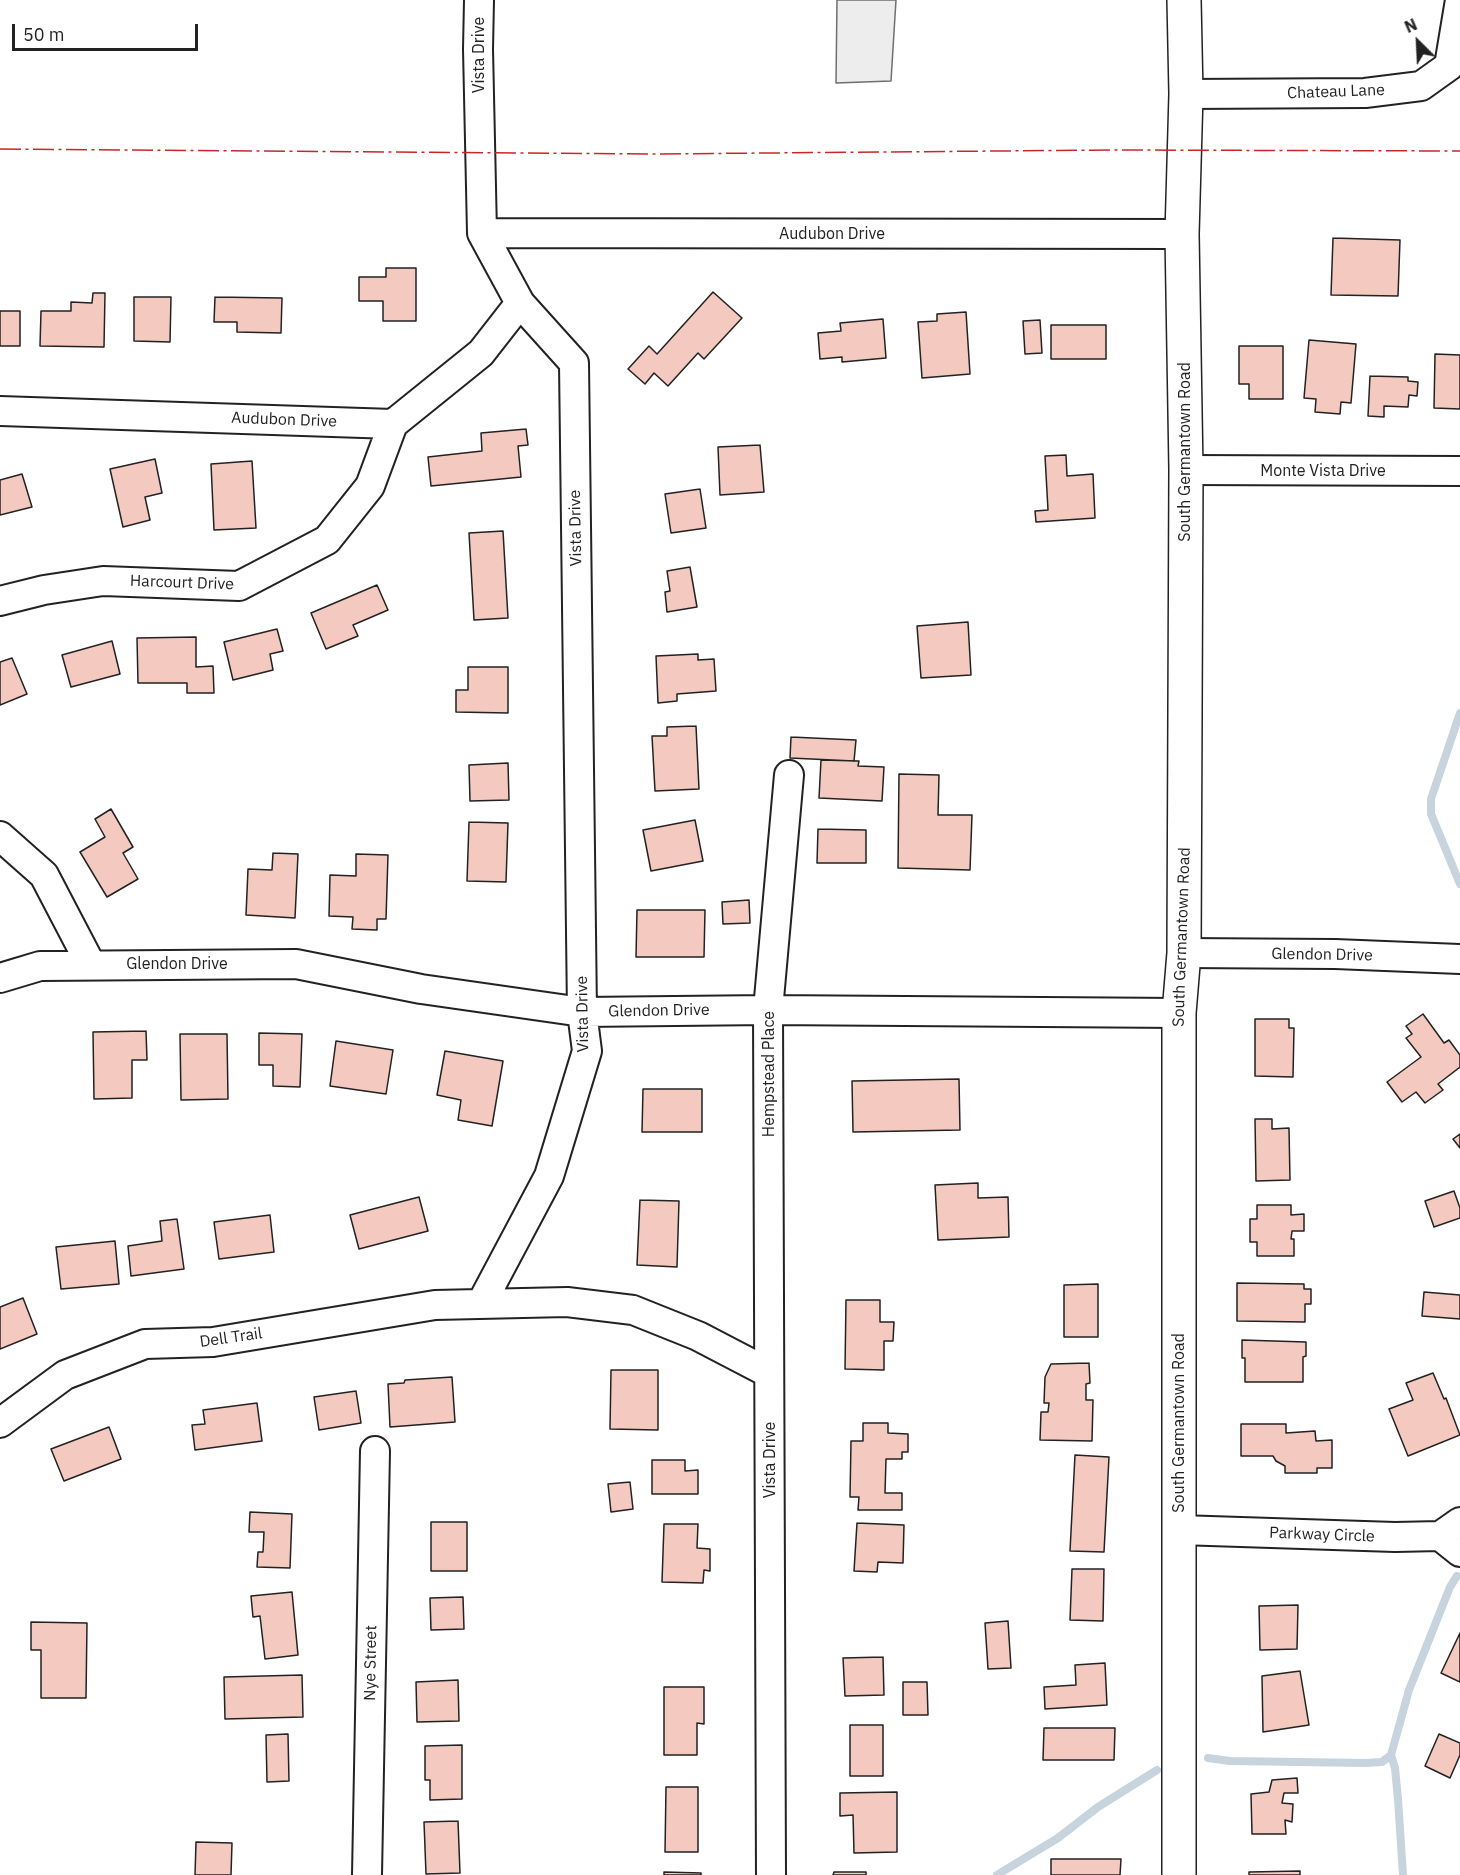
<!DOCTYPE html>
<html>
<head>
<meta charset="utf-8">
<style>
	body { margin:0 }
	#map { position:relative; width:1460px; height:1875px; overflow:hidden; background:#fff; font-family:"IBM Plex Sans",sans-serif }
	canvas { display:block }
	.north { position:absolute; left:1388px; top:12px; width:60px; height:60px; -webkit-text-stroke:4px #fff; paint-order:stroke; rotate:336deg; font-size:16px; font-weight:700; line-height:24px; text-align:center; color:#222 }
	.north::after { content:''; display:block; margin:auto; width:21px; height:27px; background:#222; clip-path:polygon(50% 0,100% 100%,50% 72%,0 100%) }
	.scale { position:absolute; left:12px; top:24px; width:186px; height:27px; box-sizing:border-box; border:3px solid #222; border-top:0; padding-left:8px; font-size:18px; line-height:21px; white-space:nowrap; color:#222; -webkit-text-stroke:4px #fff; paint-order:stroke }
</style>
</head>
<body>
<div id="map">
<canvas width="1460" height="1875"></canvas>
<div class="north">N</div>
<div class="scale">50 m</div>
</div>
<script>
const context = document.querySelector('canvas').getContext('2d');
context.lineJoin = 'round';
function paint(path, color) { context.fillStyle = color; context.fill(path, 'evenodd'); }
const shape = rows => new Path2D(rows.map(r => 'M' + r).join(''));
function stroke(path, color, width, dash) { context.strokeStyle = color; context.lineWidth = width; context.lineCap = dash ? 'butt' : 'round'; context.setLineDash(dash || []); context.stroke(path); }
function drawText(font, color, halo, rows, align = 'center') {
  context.font = font + ' "IBM Plex Sans",sans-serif'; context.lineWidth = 4.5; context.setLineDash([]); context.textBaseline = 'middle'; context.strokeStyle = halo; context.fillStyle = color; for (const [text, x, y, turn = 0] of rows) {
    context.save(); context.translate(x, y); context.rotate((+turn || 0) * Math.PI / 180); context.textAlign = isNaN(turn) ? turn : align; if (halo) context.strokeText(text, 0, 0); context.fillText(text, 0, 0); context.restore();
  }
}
const parking = shape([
	[837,0,896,0,891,81,836,83,837,0]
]);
paint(parking, '#ededed');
stroke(parking, '#6f6f6f', 1.5);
stroke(shape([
	[1460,713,1431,799,1431,814,1460,884],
	[1208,1758,1230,1761,1366,1763,1382,1762,1391,1755],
	[997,1875,1058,1838,1098,1807,1157,1770],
	[1403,1875,1398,1799,1395,1768,1391,1755,1409,1690,1450,1587,1457,1576]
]), '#c7d3dd', 8);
const building = shape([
	[1333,238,1400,240,1398,296,1331,295,1333,238],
	[386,268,416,268,416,321,383,321,383,301,359,301,359,277,386,277,386,268],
	[713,292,742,318,704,359,698,353,668,386,654,373,645,384,628,369,649,346,657,354,713,292],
	[93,293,105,293,104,347,40,346,41,311,71,311,71,302,92,303,93,293],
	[134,297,171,297,170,342,134,341,134,297],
	[215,297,282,298,281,333,237,332,237,322,214,322,215,297],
	[0,311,20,311,20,346,0,346,0,311],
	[966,312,970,374,922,378,918,322,937,321,937,314,966,312],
	[883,319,886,358,842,362,842,357,820,359,818,333,841,331,840,323,883,319],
	[1040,320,1042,353,1025,354,1023,321,1040,320],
	[1051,325,1106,325,1106,359,1051,359,1051,325],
	[1309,340,1356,344,1351,403,1341,402,1340,414,1315,412,1316,399,1304,398,1309,340],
	[1239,346,1283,346,1283,399,1249,399,1249,384,1239,384,1239,346],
	[1435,354,1460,355,1460,409,1434,408,1435,354],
	[1370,376,1408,377,1408,381,1418,382,1417,396,1409,395,1408,407,1384,406,1384,417,1368,416,1370,376],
	[526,429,528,445,518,446,521,477,431,486,428,457,482,451,481,433,526,429],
	[760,445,764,492,720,495,718,447,760,445],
	[1066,455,1067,476,1093,474,1095,518,1036,522,1035,511,1048,510,1045,456,1066,455],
	[155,459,162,493,145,497,150,520,123,527,110,469,155,459],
	[252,461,256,528,214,530,211,464,252,461],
	[22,474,32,507,0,515,0,480,22,474],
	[700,489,706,528,671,533,665,494,700,489],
	[503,531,508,618,474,620,469,533,503,531],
	[690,567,697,607,667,612,665,592,670,591,667,571,690,567],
	[377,585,388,610,353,625,358,636,326,649,311,613,377,585],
	[968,622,971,675,921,678,917,626,968,622],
	[277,629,283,651,270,654,273,670,233,680,224,642,277,629],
	[196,637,196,667,213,666,214,693,187,693,187,683,138,683,137,638,196,637],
	[112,641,120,674,71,687,62,655,112,641],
	[698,654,698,660,714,659,716,691,677,694,677,701,658,703,656,656,698,654],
	[12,658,27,694,0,705,0,662,12,658],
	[468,667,508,667,508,713,456,712,456,690,468,690,468,667],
	[696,726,699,789,655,791,652,736,667,736,667,727,696,726],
	[791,737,856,740,854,761,790,758,791,737],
	[821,760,859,761,858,766,884,767,882,801,819,798,821,760],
	[508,763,509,800,470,801,469,765,508,763],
	[899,774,939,775,938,815,972,815,970,870,898,868,899,774],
	[111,809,133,847,123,853,138,879,107,897,80,852,105,837,95,819,111,809],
	[695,820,703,861,651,871,643,830,695,820],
	[469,822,508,823,506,882,467,881,469,822],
	[818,829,866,830,866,863,817,863,818,829],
	[273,853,298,854,295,918,246,915,248,869,272,870,273,853],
	[356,854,388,855,386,919,377,919,377,930,352,929,353,917,329,916,330,875,356,876,356,854],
	[749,900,750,923,723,924,722,902,749,900],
	[637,910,705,910,704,957,636,957,637,910],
	[1423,1014,1444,1043,1449,1040,1460,1055,1460,1067,1438,1084,1443,1090,1425,1103,1416,1092,1402,1102,1387,1082,1421,1057,1406,1038,1412,1034,1406,1026,1423,1014],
	[1255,1019,1289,1019,1289,1028,1294,1028,1293,1077,1255,1076,1255,1019],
	[146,1031,147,1060,132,1060,132,1098,94,1099,93,1032,146,1031],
	[259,1033,302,1034,300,1087,273,1086,273,1065,259,1065,259,1033],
	[180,1034,227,1034,228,1099,181,1100,180,1034],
	[336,1041,393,1050,386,1094,330,1086,336,1041],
	[445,1051,503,1061,492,1126,458,1120,461,1100,437,1095,445,1051],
	[959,1079,960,1130,853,1132,852,1081,959,1079],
	[643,1089,702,1089,702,1132,642,1132,643,1089],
	[1255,1119,1272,1119,1272,1129,1289,1128,1290,1180,1256,1181,1255,1119],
	[1460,1134,1460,1148,1453,1139,1460,1134],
	[978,1183,978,1198,1008,1197,1009,1237,938,1240,935,1185,978,1183],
	[1454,1191,1460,1208,1460,1218,1434,1227,1425,1201,1454,1191],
	[419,1197,428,1231,359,1249,350,1215,419,1197],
	[640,1200,679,1201,677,1267,637,1265,640,1200],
	[1257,1205,1291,1205,1291,1215,1304,1214,1304,1231,1292,1231,1291,1239,1294,1239,1294,1256,1257,1256,1257,1242,1250,1242,1250,1219,1257,1219,1257,1205],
	[270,1215,274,1252,219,1259,214,1222,270,1215],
	[177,1219,184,1269,131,1276,128,1246,162,1241,160,1221,177,1219],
	[115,1241,119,1284,61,1289,56,1247,115,1241],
	[1237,1283,1304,1284,1304,1289,1311,1289,1311,1304,1305,1304,1305,1322,1237,1321,1237,1283],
	[1098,1284,1098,1337,1064,1337,1064,1285,1098,1284],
	[1424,1292,1460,1295,1460,1319,1422,1316,1424,1292],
	[23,1298,37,1334,0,1349,0,1307,23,1298],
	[846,1300,880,1300,880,1322,894,1322,893,1341,884,1341,884,1370,845,1369,846,1300],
	[1242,1340,1306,1342,1306,1356,1303,1357,1303,1382,1245,1382,1245,1358,1242,1358,1242,1340],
	[1089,1363,1090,1383,1086,1384,1086,1400,1093,1400,1092,1441,1040,1440,1041,1412,1048,1412,1049,1403,1044,1403,1045,1377,1051,1364,1089,1363],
	[611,1370,658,1370,658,1430,610,1429,611,1370],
	[1433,1373,1444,1399,1446,1398,1460,1435,1408,1456,1389,1409,1413,1400,1406,1383,1433,1373],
	[452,1377,455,1422,390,1427,388,1384,404,1383,405,1380,452,1377],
	[356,1391,361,1423,319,1430,314,1397,356,1391],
	[257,1403,262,1441,195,1450,192,1425,205,1424,203,1410,257,1403],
	[863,1423,888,1423,888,1433,908,1434,908,1452,902,1452,902,1459,886,1459,885,1493,902,1493,902,1510,858,1510,859,1497,850,1497,851,1441,863,1441,863,1423],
	[1241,1424,1286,1424,1286,1433,1315,1431,1316,1441,1332,1440,1332,1468,1317,1468,1317,1473,1285,1473,1285,1466,1276,1461,1273,1456,1241,1456,1241,1424],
	[109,1427,121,1459,64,1481,51,1449,109,1427],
	[1075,1455,1109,1457,1104,1552,1070,1551,1075,1455],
	[652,1460,685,1460,685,1471,698,1470,698,1494,652,1494,652,1460],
	[630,1482,633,1509,611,1512,608,1484,630,1482],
	[250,1512,292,1514,290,1568,257,1567,258,1552,263,1552,264,1532,249,1532,250,1512],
	[431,1522,467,1522,467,1571,431,1571,431,1522],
	[857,1523,904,1525,903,1563,878,1562,877,1572,854,1571,857,1523],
	[664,1524,698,1524,697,1548,710,1549,710,1571,704,1570,703,1583,662,1582,664,1524],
	[1072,1569,1104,1569,1103,1621,1070,1620,1072,1569],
	[292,1592,298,1655,265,1659,260,1616,253,1617,251,1596,292,1592],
	[463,1597,464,1629,431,1630,430,1598,463,1597],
	[1298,1605,1297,1649,1260,1650,1259,1606,1298,1605],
	[1008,1621,1011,1668,988,1669,985,1623,1008,1621],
	[31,1622,87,1623,86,1698,41,1698,41,1650,31,1650,31,1622],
	[1460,1633,1460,1682,1441,1673,1460,1633],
	[883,1657,884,1695,845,1696,843,1658,883,1657],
	[1105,1663,1107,1705,1045,1709,1044,1687,1076,1685,1075,1665,1105,1663],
	[1300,1671,1309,1725,1263,1732,1262,1676,1300,1671],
	[302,1675,303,1717,225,1719,224,1677,302,1675],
	[458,1680,459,1721,417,1722,416,1682,458,1680],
	[903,1682,927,1682,928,1715,903,1715,903,1682],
	[664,1687,704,1687,704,1724,697,1723,697,1755,664,1755,664,1687],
	[850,1725,883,1725,883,1776,850,1776,850,1725],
	[1044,1728,1115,1728,1114,1760,1043,1760,1044,1728],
	[288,1734,289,1781,267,1782,266,1735,288,1734],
	[1439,1734,1460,1743,1460,1755,1450,1778,1425,1766,1439,1734],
	[462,1745,462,1799,430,1800,430,1780,425,1780,425,1746,462,1745],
	[1297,1778,1298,1793,1284,1793,1282,1803,1293,1804,1292,1822,1285,1820,1286,1834,1252,1834,1251,1794,1269,1792,1272,1780,1297,1778],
	[666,1787,698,1787,698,1852,665,1852,666,1787],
	[897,1792,897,1852,854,1853,853,1815,840,1816,840,1793,897,1792],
	[458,1821,460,1873,426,1874,424,1822,458,1821],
	[196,1842,232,1843,231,1875,195,1875,196,1842],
	[1051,1859,1121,1859,1120,1875,1051,1875,1051,1859],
	[1300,1871,1300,1875,1249,1875,1249,1872,1300,1871],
	[664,1872,701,1873,701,1875,664,1875,664,1872],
	[834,1872,866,1872,866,1875,833,1875,834,1872]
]);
paint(building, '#f3c9c0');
stroke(building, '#222', 1.5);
const minor = shape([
	[479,0,478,49,482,233,520,303,574,363,582,1012,587,1051,549,1176,481,1304],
	[1186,94,1365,93,1421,86,1449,66,1460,0],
	[482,233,1182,234],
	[0,411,393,424,481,353,520,303],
	[1186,470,1460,471],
	[0,601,44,590,103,581,239,586,327,540,370,486,393,424],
	[0,836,44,875,91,965],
	[1184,953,1335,954,1460,959],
	[0,978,40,966,296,964,421,989,582,1012,768,1010,1179,1013],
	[0,1423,65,1375,145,1344,213,1342,435,1305,567,1302,633,1310,698,1336,769,1373],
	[1179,1530,1395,1537,1440,1536,1460,1522],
	[1440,1536,1460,1552],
	[367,1875,375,1451],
	[771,1875,768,1010,789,775]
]);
const major = shape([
	[1179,1875,1179,1013,1184,953,1186,470,1182,234,1186,94,1184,0]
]);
stroke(minor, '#222', 32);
stroke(major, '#222', 36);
stroke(minor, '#fff', 28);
stroke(major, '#fff', 33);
stroke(shape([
	[0,149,654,154,1113,150,1460,151]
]), '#c62828', 1.5, [21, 4.5, 3, 4.5]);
drawText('16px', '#222', '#fff', [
	["Vista Drive",479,55,-90],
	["Chateau Lane",1336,92,-2],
	["Audubon Drive",832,234],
	["Audubon Drive",284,420,2],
	["South Germantown Road",1185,452,-90],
	["Monte Vista Drive",1323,471],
	["Vista Drive",576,528,-91],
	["Harcourt Drive",182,583,2],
	["South Germantown Road",1182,937,-88],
	["Glendon Drive",1322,955,1],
	["Glendon Drive",177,964],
	["Glendon Drive",659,1011,-1],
	["Vista Drive",583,1014,-91],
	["Hempstead Place",769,1074,-90],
	["Dell Trail",231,1338,-8],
	["South Germantown Road",1179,1423,-90],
	["Vista Drive",770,1460,-90],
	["Parkway Circle",1322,1535,2],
	["Nye Street",371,1663,-89]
]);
</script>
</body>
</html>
